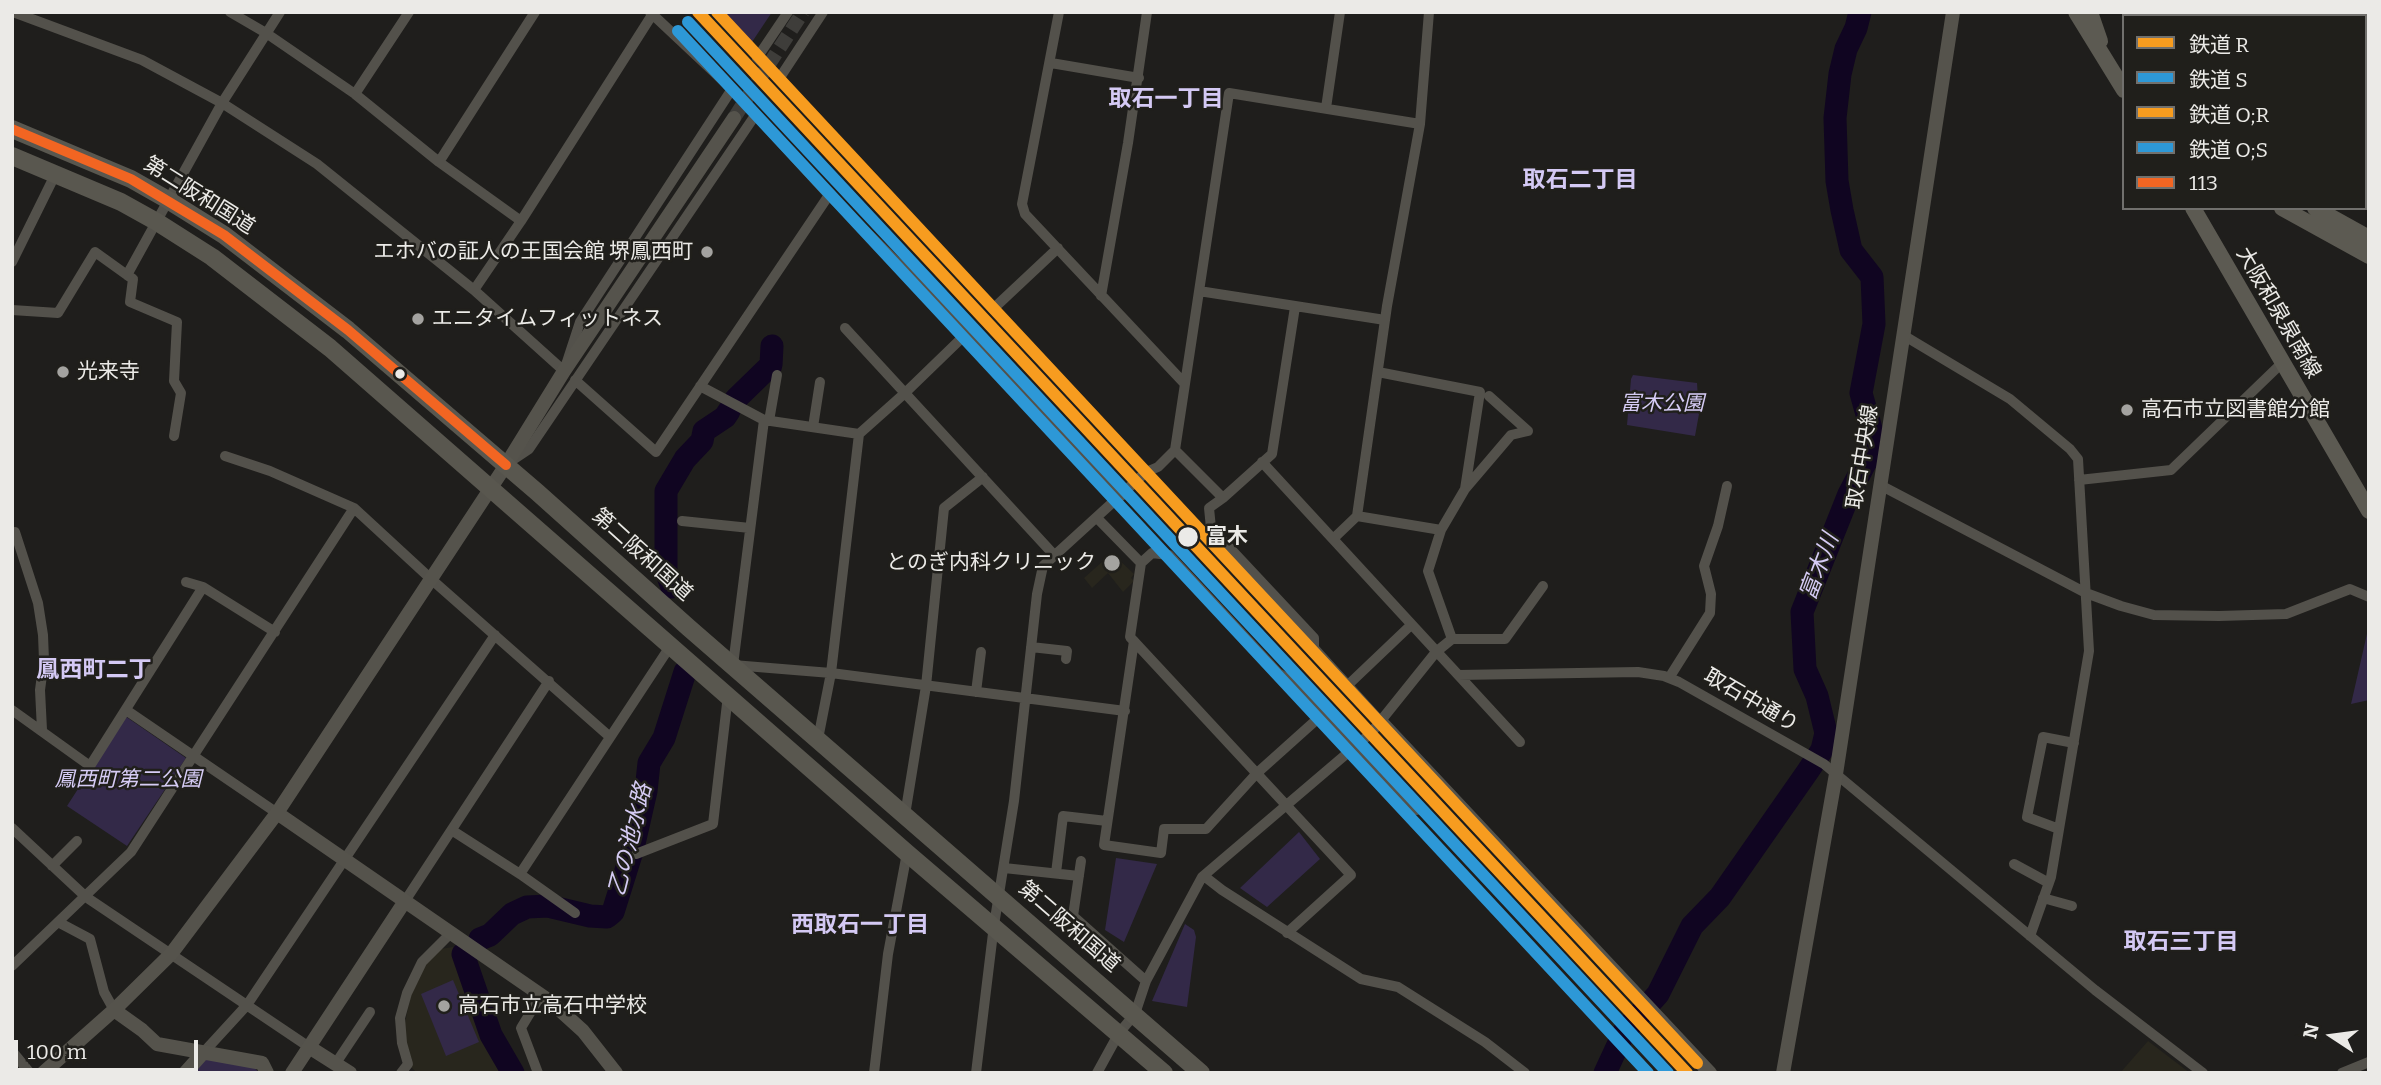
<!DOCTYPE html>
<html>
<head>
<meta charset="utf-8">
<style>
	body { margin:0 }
	#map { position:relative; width:2381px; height:1085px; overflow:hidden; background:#1f1e1c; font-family:Bitter,"Noto Sans JP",serif }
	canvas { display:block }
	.frame { position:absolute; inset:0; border:14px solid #ebeae7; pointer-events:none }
	.legend { position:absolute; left:2122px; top:14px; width:245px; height:196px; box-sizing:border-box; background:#201f1b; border:2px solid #71706d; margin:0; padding:9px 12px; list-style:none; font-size:21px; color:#ebeae7 }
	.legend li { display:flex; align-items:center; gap:14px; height:35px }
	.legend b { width:35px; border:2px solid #71706d }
	.north { position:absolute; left:2297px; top:1001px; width:70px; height:70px; -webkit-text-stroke:5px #201f1b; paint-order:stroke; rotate:283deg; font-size:19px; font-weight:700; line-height:28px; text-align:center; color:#ebeae7 }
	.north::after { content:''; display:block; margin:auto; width:24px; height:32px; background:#ebeae7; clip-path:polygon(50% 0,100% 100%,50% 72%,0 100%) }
	.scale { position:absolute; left:14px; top:1040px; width:184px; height:32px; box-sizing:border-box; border:4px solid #ebeae7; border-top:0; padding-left:9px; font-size:21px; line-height:24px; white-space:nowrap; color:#ebeae7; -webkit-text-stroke:5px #201f1b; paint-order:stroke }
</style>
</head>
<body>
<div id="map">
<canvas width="2381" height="1085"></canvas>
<div class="frame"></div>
<ul class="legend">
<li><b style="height:9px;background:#f79c1f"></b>鉄道 R</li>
<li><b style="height:9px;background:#2d98d7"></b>鉄道 S</li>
<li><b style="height:9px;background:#f79c1f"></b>鉄道 O;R</li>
<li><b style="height:9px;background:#2d98d7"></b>鉄道 O;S</li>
<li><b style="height:9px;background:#f26522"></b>113</li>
</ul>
<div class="north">N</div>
<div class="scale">100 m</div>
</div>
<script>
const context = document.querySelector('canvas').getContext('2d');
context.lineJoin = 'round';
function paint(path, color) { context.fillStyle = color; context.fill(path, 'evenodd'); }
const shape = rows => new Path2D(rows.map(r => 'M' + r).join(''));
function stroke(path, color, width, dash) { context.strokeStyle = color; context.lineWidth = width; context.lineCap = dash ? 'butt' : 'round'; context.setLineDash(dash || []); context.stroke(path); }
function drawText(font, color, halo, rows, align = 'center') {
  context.font = font + ' Bitter,"Noto Sans JP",serif'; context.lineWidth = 5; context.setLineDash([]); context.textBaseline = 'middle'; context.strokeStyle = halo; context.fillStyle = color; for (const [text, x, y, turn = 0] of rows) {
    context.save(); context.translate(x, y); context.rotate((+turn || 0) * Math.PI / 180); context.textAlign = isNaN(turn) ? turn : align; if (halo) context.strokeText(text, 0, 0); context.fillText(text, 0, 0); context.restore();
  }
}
paint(shape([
	[1112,553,1134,574,1131,578,1134,581,1123,592,1108,573,1092,588,1084,578],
	[453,947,461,953,490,1035,512,1073,417,1073,410,1066,403,1032,414,980,423,966,440,949],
	[2148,1041,2190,1073,2120,1073]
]), '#28261d');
paint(shape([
	[727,12,772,12,746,51,719,21],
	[1633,375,1697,383,1699,414,1695,436,1627,425,1631,379],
	[2369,625,2369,700,2351,704],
	[125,716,186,758,127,846,67,806],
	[1299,832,1320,859,1267,907,1240,888],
	[1116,858,1157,864,1124,942,1105,930],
	[1185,924,1194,930,1196,937,1187,1007,1152,1001],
	[453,980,479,1042,446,1056,421,994],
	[207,1059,253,1067,260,1073,192,1073]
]), '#332948');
stroke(shape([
	[736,399,771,365,772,346],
	[672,587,666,571,666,491,685,459,702,441,704,431,725,417,729,411],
	[480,939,490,935,512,914,527,907,548,906,590,916,607,917,613,912,633,848,646,791,649,763,664,738,685,672],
	[463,954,491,1035,513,1073],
	[1605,1073,1624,1032,1658,994,1692,926,1720,897,1808,771,1822,750,1826,733,1817,696,1805,669,1802,612,1849,494,1872,450,1873,436,1861,393,1874,324,1872,277,1851,250,1842,210,1837,181,1835,118,1840,74,1846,49,1856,28,1860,12]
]), '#100521', 23);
stroke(shape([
	[734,118,803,12]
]), '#3e3d3a', 14, [14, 7]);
stroke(shape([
	[13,12,142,60,222,103,317,164,474,290,564,371,580,322,732,89],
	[230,12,266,33,355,94,439,162,521,221,652,15],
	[650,12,732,89,829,195,968,332,1121,496],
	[788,12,757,58,779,79,823,12],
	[1059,12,1022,204,1025,214,1185,384],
	[2154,12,2162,16],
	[1051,63,1139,78],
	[355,94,409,12],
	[1326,108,1340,12],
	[812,114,1146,472],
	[439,162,535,12],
	[12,262,56,173],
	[127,275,133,279,130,302,177,322,174,381,181,393,174,436],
	[474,290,521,221],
	[1199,291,1385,320],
	[1101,296,1128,143,1147,12],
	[993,309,1058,248],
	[12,310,58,313,95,252,127,275,222,103,280,12],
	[845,328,1055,556],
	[1903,335,2010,399,2070,449,2078,459,2089,651,2051,877,2030,936],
	[575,380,656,452,829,195],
	[700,386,764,420],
	[1489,396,1528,431],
	[769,421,777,375],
	[813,427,820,382],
	[859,434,764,420,733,665,831,673,1125,711],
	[1175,450,1223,498,1272,454,1295,307],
	[225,456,270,471,354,508,431,579,610,737],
	[511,461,529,449,756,114],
	[1262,462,1520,742],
	[2079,480,2171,470,2283,362],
	[1880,485,2086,593,2121,606,2154,615,2219,616,2286,614,2350,589,2369,597],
	[1465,489,1511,435,1528,431],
	[1223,498,1209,508,1211,528,1314,638,1314,648,1381,722],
	[1357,516,1441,530],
	[1097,518,1141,563,1130,637,1351,875,1287,933],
	[682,521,750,528],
	[12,533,15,532,38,603,43,635,44,660,40,690,42,730],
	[1333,539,1357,516,1387,306,1420,124,1429,12],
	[1141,563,1152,553,1169,555,1278,673,1297,684,1324,713],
	[186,582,203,587,275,632],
	[1452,639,1505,639,1543,586],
	[1134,641,1104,845,1161,853,1164,829,1206,829,1256,774,1324,713,1417,810],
	[1031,647,1067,651,1066,659],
	[1458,675,1638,672,1664,676,1679,682,1824,764,2095,990,2203,1073],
	[1669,678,1710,613,1711,594,1704,566,1718,526,1727,486],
	[1348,685,1411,625],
	[976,692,981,652],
	[12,710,90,766,203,587],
	[126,710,277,813],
	[818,739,831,673,859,434,905,393,968,332],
	[905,815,926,686,944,508,983,477],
	[12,828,86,897,309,1047],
	[2059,829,2027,817,2043,737,2074,743],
	[453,831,520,874,575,913],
	[636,854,713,824,728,695],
	[1081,861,1073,916,1146,981],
	[2014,864,2049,883],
	[52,866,77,841],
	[1004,868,1079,876],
	[1056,873,1063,816,1107,821],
	[520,874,671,645],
	[1204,876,1222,890,1361,979,1398,987,1485,1042,1525,1073],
	[2043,898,2072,906],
	[405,901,549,681],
	[58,922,90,939,104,992,114,1010],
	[12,966,131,852,354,508],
	[12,1051,30,1073],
	[203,1053,247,1005,495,635],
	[336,1063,370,1012],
	[401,1073,408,1064,402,1043,400,1018,407,993,422,962,451,933],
	[538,1073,521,1028,541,995],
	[874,1073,888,954,907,853],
	[976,1073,994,925,1014,801,1037,594,1043,566,1146,472,1158,467,1175,450,1229,93,1420,124],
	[1097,1073,1119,1033,1135,1014,1146,981,1202,877,1371,733,1436,652,1452,639,1428,571,1441,530,1465,489,1480,392,1378,372],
	[2342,1073,2369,1062]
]), '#53514b', 10);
stroke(shape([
	[1381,722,1710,1073],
	[277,813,551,1002,583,1031,616,1073],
	[114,1010,142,1030,157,1044,262,1063,267,1073],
	[309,1047,350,1073],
	[43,1073,114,1010,171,954,277,813,506,465,564,371,734,118],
	[185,1073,203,1053],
	[292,1073,405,901],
	[1783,1073,1836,774,1953,12]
]), '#55534c', 14);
stroke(shape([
	[2076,12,2124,90],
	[2090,12,2100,41],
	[2193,208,2369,511],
	[2282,208,2369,256],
	[2315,208,2369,238]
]), '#5c5a52', 16);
stroke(shape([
	[12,129,131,179,168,200,224,235,348,330,537,492,689,628,1201,1073],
	[12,156,121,202,157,222,212,257,330,348,907,853,1164,1073]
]), '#59574f', 18);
stroke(shape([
	[12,129,131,179,224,235,348,330,506,465]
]), '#f26522', 10);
stroke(shape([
	[698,12,1687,1073]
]), '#f79c1f', 12);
stroke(shape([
	[688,22,1668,1073]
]), '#2d98d7', 12);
stroke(shape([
	[717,12,1697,1063]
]), '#f79c1f', 12);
stroke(shape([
	[678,31,1648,1073]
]), '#2d98d7', 12);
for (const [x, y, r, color] of [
	[707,252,7,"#a4a3a0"],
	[418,319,7,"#a4a3a0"],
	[63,372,7,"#a4a3a0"],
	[400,374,6,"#ebeae7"],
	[2127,410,7,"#a4a3a0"],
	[1188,537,11,"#ebeae7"],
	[1112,563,9,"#a4a3a0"],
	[444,1006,7,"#a4a3a0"]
]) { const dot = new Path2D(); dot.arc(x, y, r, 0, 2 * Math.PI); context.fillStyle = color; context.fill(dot); stroke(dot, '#201f1b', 2.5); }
drawText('21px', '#ebeae7', '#201f1b', [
	["第二阪和国道",199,196,32],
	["大阪和泉泉南線",2278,313,60],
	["取石中央線",1863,457,-81],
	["第二阪和国道",642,555,42],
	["取石中通り",1751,701,30],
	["第二阪和国道",1069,927,41]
]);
drawText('21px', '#ebeae7', '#201f1b', [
	["エホバの証人の王国会館 堺鳳西町",693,252,"right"],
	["エニタイムフィットネス",432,319],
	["光来寺",77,372],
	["高石市立図書館分館",2141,410],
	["とのぎ内科クリニック",1096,563,"right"],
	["高石市立高石中学校",458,1006]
], 'left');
drawText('italic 21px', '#d6ccf5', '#201f1b', [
	["富木公園",1662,404],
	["鳳西町第二公園",128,780]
]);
drawText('bold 21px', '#ebeae7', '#201f1b', [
	["富木",1206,537]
], 'left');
drawText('bold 23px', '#d4c9f4', '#201f1b', [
	["取石一丁目",1166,100],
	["取石二丁目",1580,181],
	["鳳西町二丁",94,671],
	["西取石一丁目",860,926],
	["取石三丁目",2181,943]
]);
drawText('italic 23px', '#d5cbf4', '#201f1b', [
	["富木川",1820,567,-69],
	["乙の池水路",631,840,-76]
]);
</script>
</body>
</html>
